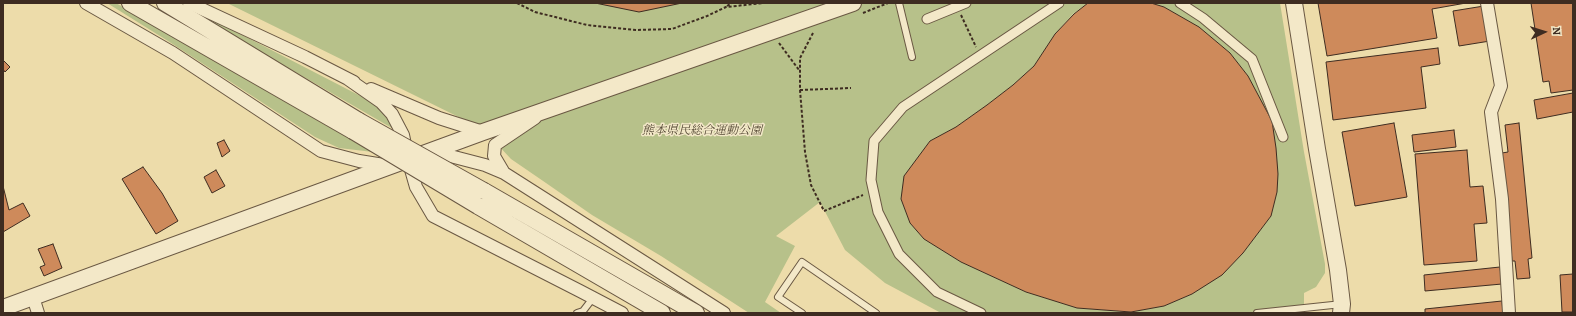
<!DOCTYPE html>
<html>
<head>
<meta charset="utf-8">
<style>
	body { margin:0 }
	#map { position:relative; width:1576px; height:316px; overflow:hidden; background:#eddcaa; font-family:Alegreya,serif }
	canvas { display:block }
	.frame { position:absolute; inset:0; border:4px solid #3e2c21; pointer-events:none }
	.north { position:absolute; left:1524px; top:12px; width:40px; height:40px; -webkit-text-stroke:3px #f3e8c8; paint-order:stroke; rotate:86deg; font-size:11px; font-weight:700; line-height:16px; text-align:center; color:#3e2c21 }
	.north::after { content:''; display:block; margin:auto; width:14px; height:18px; background:#3e2c21; clip-path:polygon(50% 0,100% 100%,50% 72%,0 100%) }
</style>
</head>
<body>
<div id="map">
<canvas width="1576" height="316"></canvas>
<div class="frame"></div>
<div class="north">N</div>
</div>
<script>
const context = document.querySelector('canvas').getContext('2d');
context.lineJoin = 'round';
function paint(path, color) { context.fillStyle = color; context.fill(path, 'evenodd'); }
const shape = rows => new Path2D(rows.map(r => 'M' + r).join(''));
function stroke(path, color, width, dash) { context.strokeStyle = color; context.lineWidth = width; context.lineCap = dash ? 'butt' : 'round'; context.setLineDash(dash || []); context.stroke(path); }
function drawText(font, color, halo, rows, align = 'center') {
  context.font = font + ' Alegreya,"Noto Serif JP",serif'; context.lineWidth = 3; context.setLineDash([]); context.textBaseline = 'middle'; context.strokeStyle = halo; context.fillStyle = color; for (const [text, x, y, turn = 0] of rows) {
    context.save(); context.translate(x, y); context.rotate((+turn || 0) * Math.PI / 180); context.textAlign = isNaN(turn) ? turn : align; if (halo) context.strokeText(text, 0, 0); context.fillText(text, 0, 0); context.restore();
  }
}
paint(shape([
	[107,3,116,3,373,152,339,148,315,137,168,41],
	[227,3,1088,3,1073,14,1055,34,1034,66,1013,85,987,105,956,127,930,141,905,176,901,199,910,223,924,239,961,262,1026,292,1077,308,1131,312,1164,306,1192,294,1243,253,1271,216,1277,192,1272,121,1248,76,1230,53,1199,27,1164,7,1151,3,1280,3,1304,152,1325,264,1325,273,1316,287,1304,293,1304,313,941,313,885,283,845,250,820,202,776,236,795,246,765,302,781,313,749,313,661,256,592,215,546,183,511,159,483,129],
	[188,7,376,104,386,113,397,131,204,19]
]), '#b7c18a');
const building = shape([
	[595,3,682,3,639,12,595,3],
	[1088,3,1151,3,1164,7,1199,27,1230,53,1248,76,1272,121,1276,148,1278,174,1277,192,1271,216,1243,253,1222,275,1192,294,1164,306,1131,312,1077,308,1026,292,961,262,924,239,910,223,901,199,904,176,930,141,956,127,987,105,1013,85,1034,66,1055,34,1074,14,1088,3],
	[1318,3,1466,3,1432,9,1437,38,1327,56,1318,3],
	[1531,3,1573,3,1573,90,1551,93,1549,81,1543,82,1531,3],
	[1484,6,1490,41,1459,46,1453,11,1484,6],
	[1438,48,1440,64,1421,67,1426,108,1333,120,1326,62,1438,48],
	[3,60,10,67,5,72,3,69,3,60],
	[1573,93,1573,112,1537,119,1534,100,1573,93],
	[1394,123,1407,197,1355,206,1342,132,1394,123],
	[1519,123,1532,258,1528,259,1530,278,1517,279,1515,261,1512,261,1502,153,1508,152,1505,125,1519,123],
	[1454,130,1456,147,1414,152,1412,135,1454,130],
	[224,140,230,151,222,157,217,143,224,140],
	[1467,150,1470,187,1483,186,1487,223,1474,224,1477,261,1424,265,1415,154,1467,150],
	[143,167,162,193,178,221,156,234,122,179,143,167],
	[216,170,225,186,212,193,204,177,216,170],
	[3,186,9,210,23,203,30,216,3,232,3,186],
	[53,244,62,268,44,276,40,267,45,265,38,249,53,244],
	[1500,267,1502,284,1425,291,1424,275,1500,267],
	[1573,274,1573,312,1562,312,1560,275,1573,274],
	[1502,301,1503,313,1425,313,1425,309,1502,301]
]);
paint(building, '#ce8a5b');
stroke(building, '#3e2c21', 1);
const service = shape([
	[899,3,912,57],
	[577,313,583,311,593,298],
	[802,313,778,297,802,262,876,313],
	[1257,313,1342,304]
]);
const pedestrian = shape([
	[1180,3,1203,18,1252,59,1283,137],
	[927,19,966,3],
	[981,313,937,292,899,254,878,212,871,180,874,141,903,107,1059,3]
]);
const minor = shape([
	[86,3,173,53,321,151,359,161,390,166],
	[189,3,305,57,354,82],
	[1487,3,1501,86,1491,112,1502,199,1509,313],
	[348,79,381,102,392,114,403,135,408,159,416,187,433,216,580,291,622,313],
	[371,89,439,118,483,132],
	[535,118,495,145,494,156,504,173,724,313],
	[431,151,485,165,504,173],
	[33,297,38,313]
]);
const tertiary = shape([
	[130,3,353,131],
	[165,3,359,121],
	[1294,3,1317,149,1338,270,1342,304,1341,313],
	[484,191,696,313],
	[478,206,662,313],
	[3,308,483,132,853,3]
]);
stroke(service, '#6a5843', 8);
stroke(pedestrian, '#6a5843', 11);
stroke(minor, '#6a5843', 14);
stroke(tertiary, '#6a5843', 18);
stroke(shape([
	[517,3,535,12,587,25,636,30,672,29,707,16,726,7,764,3],
	[727,6,732,3],
	[863,13,888,3],
	[961,15,976,47],
	[813,33,800,58,800,90,805,152,811,185,824,211,863,195],
	[779,43,799,70],
	[800,90,851,88]
]), '#3e2c21', 2, [3, 2]);
stroke(service, '#f3e8c8', 6);
stroke(pedestrian, '#f3e8c8', 9);
stroke(minor, '#f3e8c8', 12);
stroke(tertiary, '#f3e8c8', 16);
const tertiaryBridge = shape([
	[359,121,484,191],
	[353,131,478,206]
]);
stroke(tertiaryBridge, '#6a5843', 18, []);
stroke(tertiaryBridge, '#f3e8c8', 16);
drawText('italic 12px', '#564a36', '#f3e8c8', [
	["熊本県民総合運動公園",702,131]
]);
</script>
</body>
</html>
